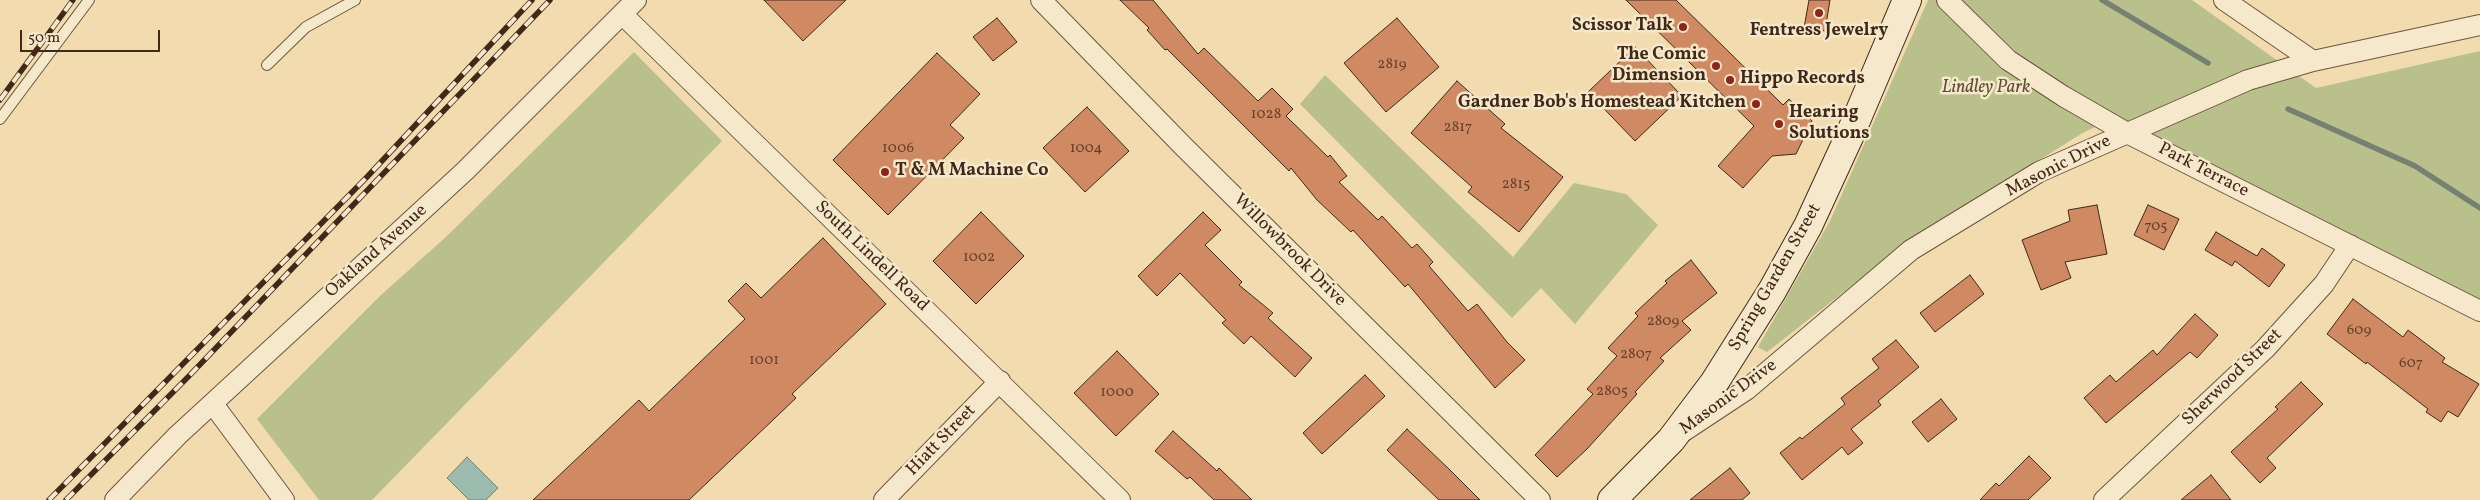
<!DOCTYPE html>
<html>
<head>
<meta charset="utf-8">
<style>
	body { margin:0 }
	#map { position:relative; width:2480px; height:500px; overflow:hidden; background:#f1dbaf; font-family:Vollkorn,serif }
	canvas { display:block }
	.scale { position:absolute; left:20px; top:30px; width:140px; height:22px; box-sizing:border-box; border:2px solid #41291a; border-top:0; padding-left:6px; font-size:15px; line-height:18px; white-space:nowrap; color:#41291a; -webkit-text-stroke:4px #f6e8cb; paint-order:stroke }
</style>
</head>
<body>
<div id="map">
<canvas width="2480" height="500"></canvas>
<div class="scale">50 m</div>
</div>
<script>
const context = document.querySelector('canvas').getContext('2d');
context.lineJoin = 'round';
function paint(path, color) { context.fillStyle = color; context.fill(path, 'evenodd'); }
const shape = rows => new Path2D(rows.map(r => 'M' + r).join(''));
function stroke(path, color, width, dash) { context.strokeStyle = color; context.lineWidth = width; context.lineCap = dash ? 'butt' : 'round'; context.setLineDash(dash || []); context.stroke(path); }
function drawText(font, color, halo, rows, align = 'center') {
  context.font = font + ' Vollkorn,serif'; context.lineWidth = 5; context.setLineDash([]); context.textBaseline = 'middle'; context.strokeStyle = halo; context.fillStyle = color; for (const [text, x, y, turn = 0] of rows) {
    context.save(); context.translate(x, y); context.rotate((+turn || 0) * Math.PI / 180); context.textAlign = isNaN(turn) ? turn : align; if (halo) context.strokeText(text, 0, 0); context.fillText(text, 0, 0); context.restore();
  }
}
paint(shape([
	[1928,0,2192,0,2316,88,2480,51,2480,299,2116,116,2081,134,1905,244,1767,352,1758,347,1830,221],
	[634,52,722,141,372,500,319,500,257,419,381,295,447,236],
	[1325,75,1513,257,1574,183,1626,194,1658,225,1575,324,1541,288,1512,318,1300,104]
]), '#b9c08b');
const water = shape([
	[467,457,498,488,486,500,469,500,447,478,467,457]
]);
paint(water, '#9bbbae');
stroke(water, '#778173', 1);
stroke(shape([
	[2102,0,2208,63],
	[2288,109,2415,166,2480,208]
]), '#778173', 5.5);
const building = shape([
	[764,0,846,0,803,41,764,0],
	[1120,0,1153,0,1198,54,1204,48,1258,101,1272,88,1293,109,1286,116,1328,157,1330,155,1347,176,1339,182,1378,220,1382,216,1412,248,1417,244,1433,262,1429,266,1468,311,1477,304,1507,342,1525,360,1495,388,1408,284,1405,287,1353,230,1351,232,1317,200,1291,168,1289,171,1167,49,1165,50,1147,30,1149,28,1120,0],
	[1626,0,1676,0,1783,105,1789,99,1812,121,1796,154,1772,156,1743,188,1718,166,1754,126,1626,0],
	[1809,0,1830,0,1825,31,1804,28,1809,0],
	[997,18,1017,42,993,61,973,37,997,18],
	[1397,18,1439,67,1386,112,1344,63,1397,18],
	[1635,47,1682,96,1635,141,1588,92,1635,47],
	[937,53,980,94,950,125,964,138,888,215,833,160,937,53],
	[1457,81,1505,124,1501,128,1563,177,1519,232,1468,192,1472,187,1411,133,1457,81],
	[1087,107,1129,151,1085,192,1043,148,1087,107],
	[2097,205,2107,254,2065,262,2071,278,2041,290,2022,240,2070,221,2068,210,2097,205],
	[2148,205,2179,219,2164,250,2134,235,2148,205],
	[981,212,1024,256,976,304,933,261,981,212],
	[1203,212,1221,230,1205,245,1242,282,1239,285,1273,313,1268,318,1312,358,1295,377,1251,336,1244,344,1222,323,1226,320,1180,273,1157,296,1138,276,1203,212],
	[2216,232,2257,256,2262,248,2285,265,2269,287,2235,261,2232,266,2205,250,2216,232],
	[823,238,886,304,792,394,796,398,689,500,533,500,639,400,649,411,745,319,728,301,746,283,761,298,823,238],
	[1691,260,1717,293,1682,321,1691,330,1660,358,1664,361,1635,392,1637,394,1587,449,1557,477,1535,455,1593,394,1587,389,1617,356,1608,348,1638,316,1635,313,1667,283,1665,281,1691,260],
	[1970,275,1984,294,1935,332,1920,313,1970,275],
	[2353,299,2403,337,2408,330,2445,358,2442,362,2479,384,2458,417,2448,411,2441,422,2426,412,2428,409,2367,362,2366,364,2327,334,2353,299],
	[2195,314,2218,335,2197,358,2190,352,2106,423,2084,398,2110,375,2116,382,2153,350,2157,355,2195,314],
	[1896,340,1919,367,1878,401,1881,405,1851,429,1863,443,1848,455,1842,447,1802,480,1780,453,1800,437,1802,439,1845,404,1841,398,1879,368,1872,359,1896,340],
	[1117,351,1159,394,1116,436,1074,393,1117,351],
	[1365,375,1385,396,1322,454,1303,433,1365,375],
	[2301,382,2323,404,2267,458,2276,468,2260,483,2231,452,2278,409,2275,407,2301,382],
	[1941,399,1957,419,1928,442,1912,422,1941,399],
	[1407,429,1449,469,1480,500,1439,500,1387,450,1407,429],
	[1173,431,1217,471,1219,468,1252,500,1214,500,1190,477,1187,479,1155,451,1173,431],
	[2029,456,2051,478,2028,500,1980,500,1996,483,1999,486,2029,456],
	[1730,468,1750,493,1742,500,1690,500,1730,468],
	[2211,475,2231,500,2181,500,2211,475]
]);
paint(building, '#d08a63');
stroke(building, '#41291a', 1);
const lane = shape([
	[267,65,306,27,355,0],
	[0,119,89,0]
]);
const street = shape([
	[1041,0,1183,146,1540,500],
	[1947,0,2008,60,2063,96,2127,133,2480,311],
	[2224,0,2313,61],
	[622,14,1120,500],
	[213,404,284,500],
	[1684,431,1746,390,1911,250,2039,172,2248,80,2313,61,2480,25],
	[115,500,178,435,465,171,636,0],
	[884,500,1000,381],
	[2104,500,2265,349,2324,284,2350,245]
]);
const secondary = shape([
	[1612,500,1671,440,1714,383,1772,291,1808,226,1849,137,1907,0]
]);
stroke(lane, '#6d563f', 12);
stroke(street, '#6d563f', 22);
stroke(secondary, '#41291a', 30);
stroke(lane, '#f6e8cb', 10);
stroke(street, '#f6e8cb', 20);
stroke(secondary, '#f6e8cb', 28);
const rail = shape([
	[0,100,73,0],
	[49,500,367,177,532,0],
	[66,500,188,377,550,0]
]);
stroke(rail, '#41291a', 5.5);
stroke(rail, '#f6e8cb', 4, [11]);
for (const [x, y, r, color] of [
	[1819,13,5,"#8f2418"],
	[1683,27,5,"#8f2418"],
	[1716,66,5,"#8f2418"],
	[1730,80,5,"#8f2418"],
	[1756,104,5,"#8f2418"],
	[1779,124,5,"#8f2418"],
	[885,172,5,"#8f2418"]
]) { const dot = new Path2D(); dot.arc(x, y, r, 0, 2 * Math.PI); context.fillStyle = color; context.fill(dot); stroke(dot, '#f6e8cb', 2); }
drawText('15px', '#65412c', null, [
	["2819",1392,65],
	["1028",1266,115],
	["2817",1458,128],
	["1006",898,149],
	["1004",1086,149],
	["2815",1516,185],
	["705",2156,227],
	["1002",979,258],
	["2809",1663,322],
	["609",2359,331],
	["2807",1636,355],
	["1001",764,361],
	["607",2411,364],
	["2805",1612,392],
	["1000",1117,393]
]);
drawText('bold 18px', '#41291a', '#f6e8cb', [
	["Scissor Talk",1673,27],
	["Fentress Jewelry",1819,32,"center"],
	["The Comic",1706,56],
	["Dimension",1706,77],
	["Hippo Records",1740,80,"left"],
	["Gardner Bob's Homestead Kitchen",1746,104],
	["Hearing",1789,114,"left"],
	["Solutions",1789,135,"left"],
	["T & M Machine Co",895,172,"left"]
], 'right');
drawText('italic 18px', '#5f4f36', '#f6e8cb', [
	["Lindley Park",1986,89]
]);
drawText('18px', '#41291a', '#f6e8cb', [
	["Masonic Drive",2059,167,-27],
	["Park Terrace",2203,171,27],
	["Willowbrook Drive",1289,251,45],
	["Oakland Avenue",377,252,-42],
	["South Lindell Road",871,257,44],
	["Spring Garden Street",1776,278,-60],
	["Sherwood Street",2233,378,-44],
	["Masonic Drive",1729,398,-36],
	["Hiatt Street",942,441,-46]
]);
</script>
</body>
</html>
